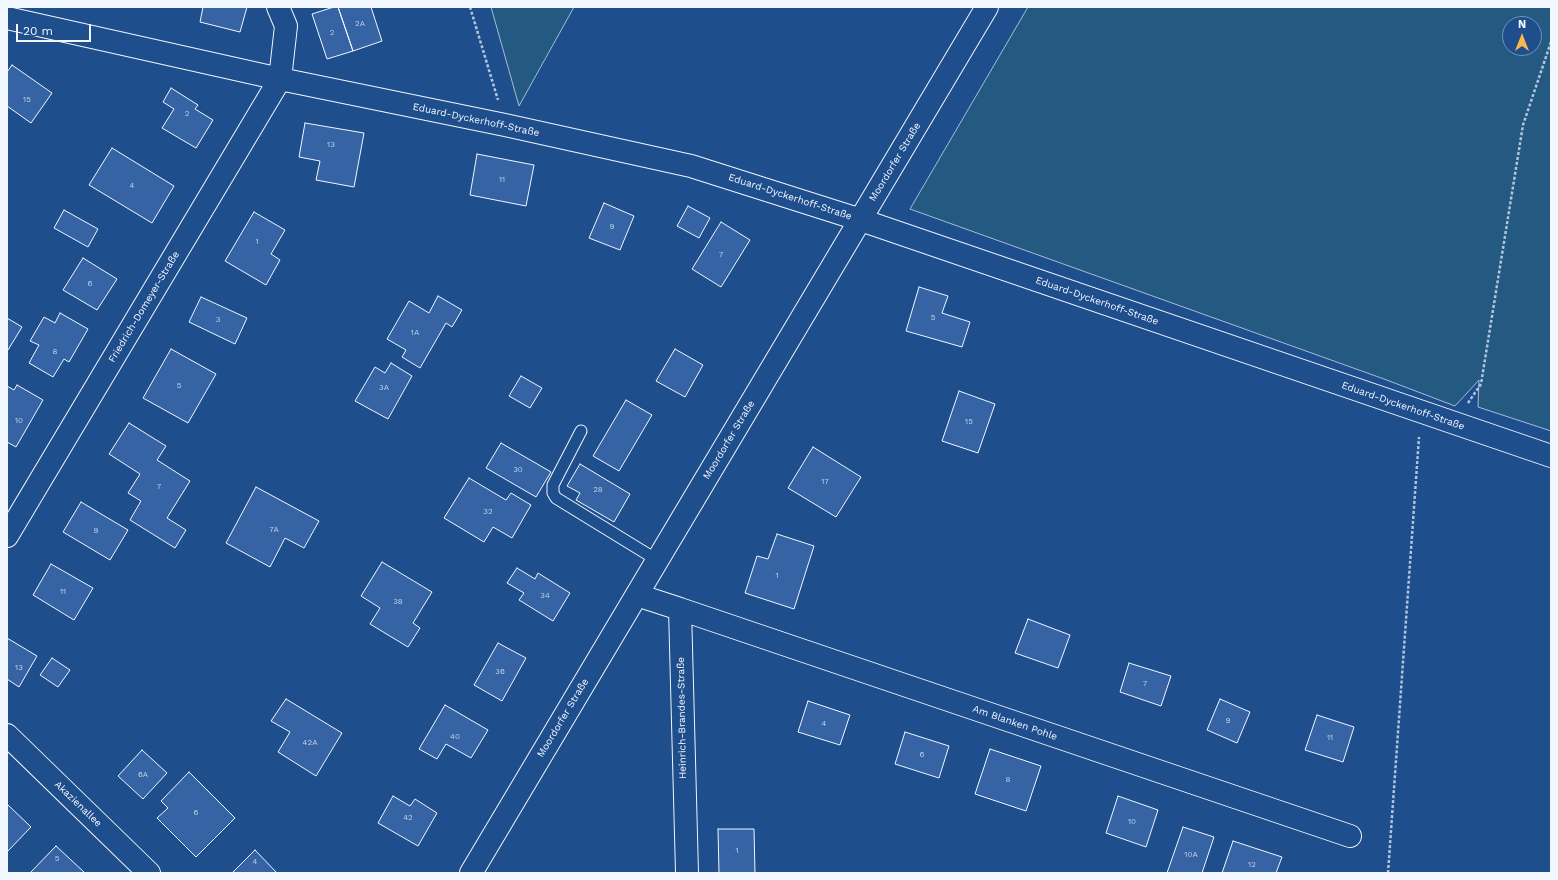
<!DOCTYPE html>
<html>
<head>
<meta charset="utf-8">
<style>
	body { margin:0 }
	#map { position:relative; width:1558px; height:880px; overflow:hidden; background:#1f4e8c; font-family:"Work Sans",sans-serif }
	canvas { display:block }
	.frame { position:absolute; inset:0; border:8px solid #f2f6ff; pointer-events:none }
	.north { position:absolute; left:1502px; top:16px; width:40px; height:40px; box-sizing:border-box; background:#1f4e8c; border:1px solid #7391ba; border-radius:50%; rotate:0deg; font-size:11px; font-weight:700; line-height:16px; text-align:center; color:#f2f6ff }
	.north::after { content:''; display:block; margin:auto; width:14px; height:18px; background:#ffb74d; clip-path:polygon(50% 0,100% 100%,50% 72%,0 100%) }
	.scale { position:absolute; left:16px; top:24px; width:75px; height:18px; box-sizing:border-box; border:2px solid #f2f6ff; border-top:0; padding-left:5px; font-size:12px; line-height:14px; white-space:nowrap; color:#f2f6ff; -webkit-text-stroke:3px #1f4e8c; paint-order:stroke }
</style>
</head>
<body>
<div id="map">
<canvas width="1558" height="880"></canvas>
<div class="frame"></div>
<div class="north">N</div>
<div class="scale">20 m</div>
</div>
<script>
const context = document.querySelector('canvas').getContext('2d');
context.lineJoin = 'round';
function paint(path, color) { context.fillStyle = color; context.fill(path, 'evenodd'); }
const shape = rows => new Path2D(rows.map(r => 'M' + r).join(''));
function stroke(path, color, width, dash) { context.strokeStyle = color; context.lineWidth = width; context.lineCap = dash ? 'butt' : 'round'; context.setLineDash(dash || []); context.stroke(path); }
function drawText(font, color, halo, rows, align = 'center') {
  context.font = font + ' "Work Sans",sans-serif'; context.lineWidth = 3; context.setLineDash([]); context.textBaseline = 'middle'; context.strokeStyle = halo; context.fillStyle = color; for (const [text, x, y, turn = 0] of rows) {
    context.save(); context.translate(x, y); context.rotate((+turn || 0) * Math.PI / 180); context.textAlign = isNaN(turn) ? turn : align; if (halo) context.strokeText(text, 0, 0); context.fillText(text, 0, 0); context.restore();
  }
}
const green = shape([
	[491,7,574,7,519,106,491,7],
	[1028,7,1551,7,1551,431,1478,407,1479,380,1455,406,1384,379,910,209,1028,7],
	[1510,24,1534,24,1534,48,1510,48,1510,24]
]);
paint(green, '#245a82');
stroke(green, '#a8bbd7', 1);
const building = shape([
	[203,7,247,7,240,32,200,22,203,7],
	[334,7,338,7,353,51,327,59,312,14,334,7],
	[338,7,371,7,382,41,353,51,338,7],
	[12,65,52,93,31,123,7,106,7,72,12,65],
	[171,88,198,105,195,109,213,120,196,148,162,128,174,109,163,102,171,88],
	[305,123,364,133,354,187,316,180,320,161,299,157,305,123],
	[112,148,174,186,152,223,89,185,112,148],
	[477,154,534,165,526,206,470,195,477,154],
	[604,203,634,216,620,250,589,238,604,203],
	[688,206,710,218,699,238,677,226,688,206],
	[64,210,98,229,88,247,54,228,64,210],
	[254,212,285,230,271,254,280,260,266,285,225,261,254,212],
	[721,222,750,240,721,287,692,269,721,222],
	[83,258,117,279,97,310,63,290,83,258],
	[919,287,948,296,942,313,970,322,962,347,906,331,919,287],
	[438,296,462,310,452,327,446,323,420,368,402,357,406,350,387,339,409,301,429,313,438,296],
	[201,297,247,318,235,344,189,322,201,297],
	[60,313,88,329,69,362,64,359,53,377,29,363,39,345,30,341,44,317,55,323,60,313],
	[7,318,22,327,8,350,7,349,7,318],
	[171,349,216,374,188,423,143,398,171,349],
	[675,349,703,365,685,397,656,381,675,349],
	[391,363,412,376,388,419,355,401,375,367,385,373,391,363],
	[521,376,542,388,530,408,509,396,521,376],
	[17,385,43,400,16,447,7,442,7,386,14,390,17,385],
	[959,391,995,404,978,453,942,441,959,391],
	[626,400,652,415,619,471,593,456,626,400],
	[129,423,166,446,157,460,190,481,167,518,186,530,175,548,130,520,141,501,128,493,140,474,109,454,129,423],
	[501,443,551,472,536,497,486,468,501,443],
	[813,447,861,477,836,517,788,488,813,447],
	[580,464,630,494,614,522,576,500,580,493,567,486,580,464],
	[469,478,506,500,511,493,531,505,512,538,493,527,484,542,444,518,469,478],
	[256,487,319,521,304,548,285,538,270,567,226,543,256,487],
	[81,502,128,530,110,560,63,532,81,502],
	[777,534,814,546,794,609,745,593,757,556,768,559,777,534],
	[382,562,432,592,413,623,420,628,408,647,370,624,380,608,361,596,382,562],
	[51,564,93,588,74,620,33,595,51,564],
	[517,568,535,579,538,573,570,593,553,621,519,600,524,593,507,583,517,568],
	[1028,619,1070,635,1058,668,1015,653,1028,619],
	[7,638,37,656,19,687,7,679,7,638],
	[498,643,526,658,502,701,474,685,498,643],
	[52,658,70,670,58,687,40,675,52,658],
	[1129,663,1171,676,1161,706,1120,692,1129,663],
	[286,699,342,733,316,776,278,752,290,732,271,721,286,699],
	[1220,699,1250,712,1237,743,1207,730,1220,699],
	[808,701,850,715,840,745,798,732,808,701],
	[445,705,488,730,471,758,446,744,437,759,419,749,445,705],
	[1317,715,1354,727,1343,762,1305,750,1317,715],
	[905,732,949,746,939,778,895,764,905,732],
	[990,749,1041,766,1026,811,975,794,990,749],
	[142,750,167,773,143,799,118,776,142,750],
	[189,772,235,818,196,857,157,818,168,808,161,801,189,772],
	[393,796,410,806,415,799,437,813,418,846,378,823,393,796],
	[1118,796,1158,810,1146,847,1106,833,1118,796],
	[7,804,31,827,7,852,7,804],
	[1183,827,1214,837,1202,873,1167,873,1183,827],
	[718,829,754,829,755,873,719,873,718,829],
	[1233,841,1282,857,1276,873,1222,873,1233,841],
	[56,846,85,873,30,873,56,846],
	[255,850,277,873,232,873,255,850]
]);
paint(building, '#3563a3');
stroke(building, '#f2f6ff', 1);
const lane = shape([
	[581,431,553,485,553,493,556,498,657,560]
]);
const street = shape([
	[7,18,280,79,505,125,691,166,861,220,1551,456],
	[7,536,280,79,286,26,278,7],
	[637,595,680,609,687,873],
	[680,609,1350,836],
	[7,735,149,873]
]);
const primary = shape([
	[471,873,987,7]
]);
stroke(lane, '#f2f6ff', 13);
stroke(street, '#f2f6ff', 24);
stroke(primary, '#f2f6ff', 24);
stroke(shape([
	[470,7,498,100],
	[1468,403,1481,384,1523,125,1551,42],
	[1388,873,1419,437]
]), '#b3c4dc', 2.5, [3, 2]);
stroke(lane, '#1f4e8c', 11);
stroke(street, '#1f4e8c', 22);
stroke(primary, '#1f4e8c', 22);
drawText('8px', '#c3d1e8', null, [
	["2A",360,24],
	["2",332,33],
	["15",27,100],
	["2",187,114],
	["13",331,145],
	["11",502,180],
	["4",132,186],
	["9",612,227],
	["1",257,242],
	["7",721,255],
	["6",90,284],
	["5",933,318],
	["3",218,320],
	["1A",415,333],
	["8",55,352],
	["5",179,386],
	["3A",384,388],
	["10",19,421],
	["15",969,422],
	["30",518,470],
	["17",825,482],
	["7",159,487],
	["28",598,490],
	["32",488,512],
	["7A",274,530],
	["9",96,531],
	["1",777,576],
	["11",63,592],
	["34",545,596],
	["38",398,602],
	["13",19,668],
	["36",500,672],
	["7",1145,684],
	["9",1228,721],
	["4",824,724],
	["40",455,737],
	["11",1330,738],
	["42A",310,743],
	["6",922,755],
	["6A",143,775],
	["8",1008,780],
	["6",196,813],
	["42",408,818],
	["10",1132,822],
	["1",737,851],
	["10A",1191,855],
	["5",57,859],
	["4",255,862],
	["12",1252,865]
]);
drawText('10px', '#f2f6ff', '#1f4e8c', [
	["Eduard-Dyckerhoff-Straße",476,120,12],
	["Moordorfer Straße",895,162,-59],
	["Eduard-Dyckerhoff-Straße",790,197,18],
	["Eduard-Dyckerhoff-Straße",1097,301,19],
	["Friedrich-Domeyer-Straße",144,307,-59],
	["Eduard-Dyckerhoff-Straße",1403,406,19],
	["Moordorfer Straße",729,440,-59],
	["Moordorfer Straße",563,718,-59],
	["Heinrich-Brandes-Straße",682,718,-91],
	["Am Blanken Pohle",1015,723,19],
	["Akazienallee",78,804,44]
]);
</script>
</body>
</html>
